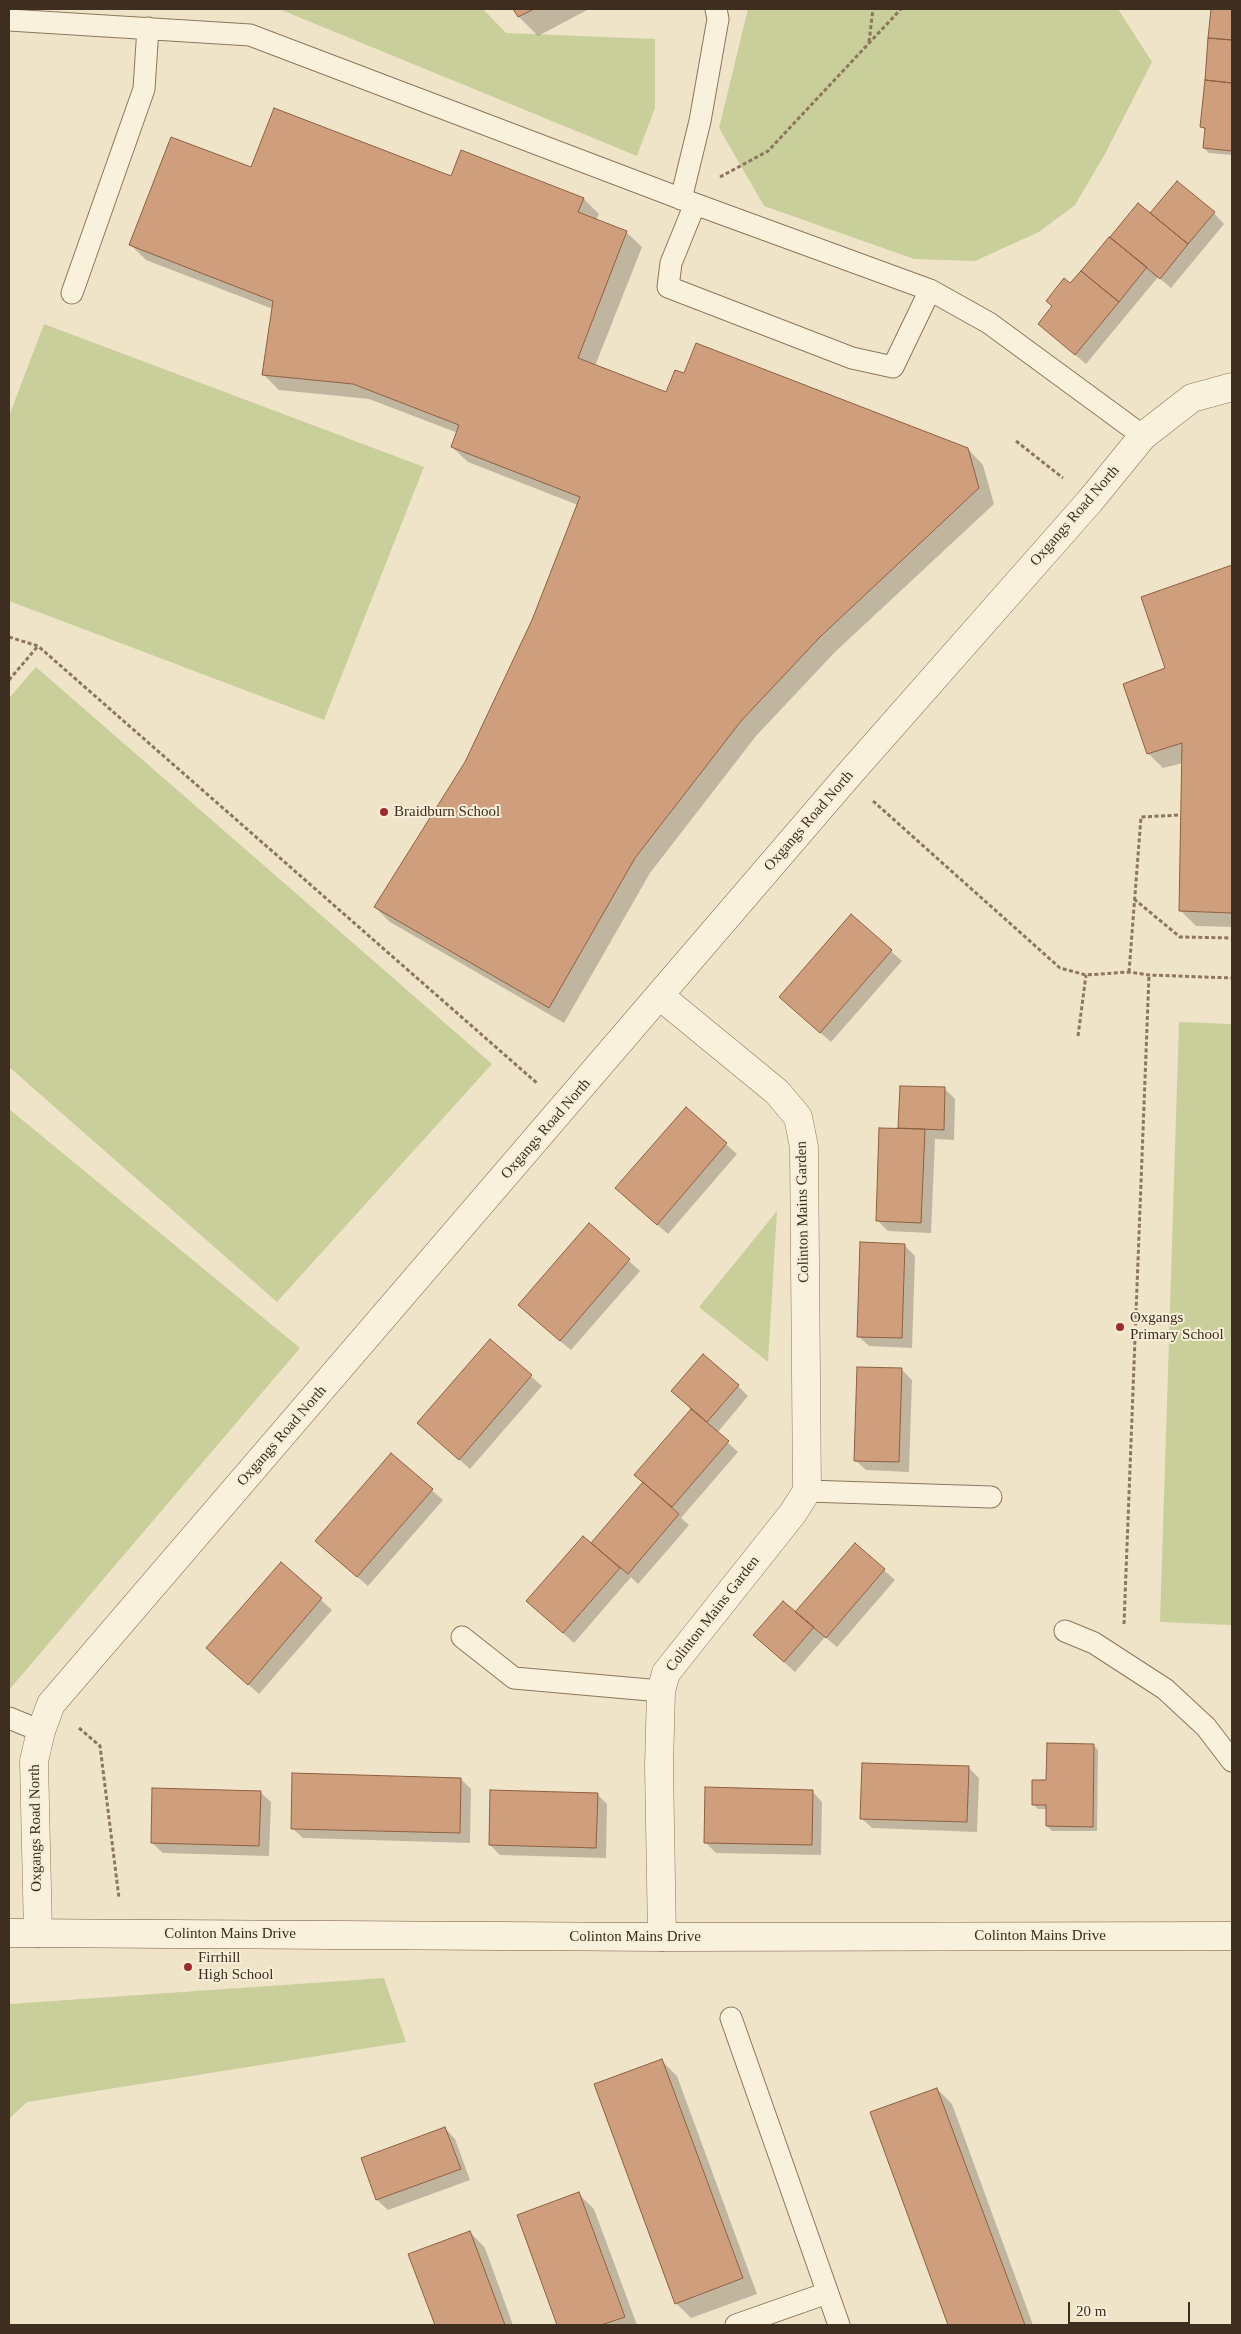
<!DOCTYPE html>
<html>
<head>
<meta charset="utf-8">
<style>
	body { margin:0 }
	#map { position:relative; width:1241px; height:2334px; overflow:hidden; background:#f0e4c8; font-family:Georgia,serif }
	canvas { display:block }
	.frame { position:absolute; inset:0; border:10px solid #3d2e20; pointer-events:none }
	.scale { position:absolute; left:1068px; top:2302px; width:122px; height:22px; box-sizing:border-box; border:2px solid #3d2e20; border-top:0; padding-left:6px; font-size:15px; line-height:18px; white-space:nowrap; color:#3d2e20; -webkit-text-stroke:4px #f7eed8; paint-order:stroke }
</style>
</head>
<body>
<div id="map">
<canvas width="1241" height="2334"></canvas>
<div class="frame"></div>
<div class="scale">20 m</div>
</div>
<script>
const context = document.querySelector('canvas').getContext('2d');
context.lineJoin = 'round';
function paint(path, color) { context.fillStyle = color; context.fill(path, 'evenodd'); }
const shape = rows => new Path2D(rows.map(r => 'M' + r).join(''));
function stroke(path, color, width, dash) { context.strokeStyle = color; context.lineWidth = width; context.lineCap = dash ? 'butt' : 'round'; context.setLineDash(dash || []); context.stroke(path); }
function drawText(font, color, halo, rows, align = 'center') {
  context.font = font + ' Georgia,serif'; context.lineWidth = 4; context.setLineDash([]); context.textBaseline = 'middle'; context.strokeStyle = halo; context.fillStyle = color; for (const [text, x, y, turn = 0] of rows) {
    context.save(); context.translate(x, y); context.rotate((+turn || 0) * Math.PI / 180); context.textAlign = isNaN(turn) ? turn : align; if (halo) context.strokeText(text, 0, 0); context.fillText(text, 0, 0); context.restore();
  }
}
paint(shape([
	[279,9,483,9,506,33,655,39,655,108,637,156],
	[748,9,1118,9,1152,62,1105,154,1075,205,1039,232,975,261,914,259,764,206,719,128],
	[44,324,424,467,324,720,9,601,9,416],
	[36,667,492,1064,277,1302,9,1067,9,698],
	[1179,1022,1232,1024,1232,1625,1160,1622],
	[9,1109,300,1348,9,1690],
	[777,1211,768,1362,699,1307],
	[384,1978,406,2042,27,2102,9,2119,9,2004]
]), '#c9cf9b');
paint(shape([
	[514,9,589,9,538,36,519,17],
	[1212,9,1232,9,1232,155,1209,153,1204,148,1206,131,1202,127],
	[252,169,452,178,584,199,599,214,596,220,626,232,642,247,595,366,667,394,968,449,983,465,994,504,835,652,756,736,650,873,564,1023,390,922,375,907,466,762,533,621,578,505,468,462,452,447,458,433,369,399,279,390,264,375,273,309,146,260,131,245],
	[1138,205,1150,215,1214,213,1224,224,1171,288,1158,277,1086,364,1039,324],
	[1232,567,1232,927,1196,926,1181,911,1183,763,1163,768,1148,753,1167,669,1143,597],
	[851,916,902,961,831,1042,791,1007],
	[901,1087,945,1089,955,1099,954,1140,935,1139,931,1233,888,1231,878,1221,900,1130],
	[686,1109,737,1154,668,1234,627,1199],
	[589,1225,640,1271,571,1350,529,1315],
	[905,1246,915,1256,912,1348,869,1346,858,1336],
	[491,1341,542,1386,470,1469,429,1433],
	[901,1369,912,1380,909,1472,866,1470,855,1460],
	[738,1386,748,1396,717,1433,738,1452,681,1518,689,1525,678,1538,638,1584,631,1577,574,1643,538,1611,644,1483,635,1475,692,1410,672,1391],
	[391,1455,443,1500,368,1586,327,1551],
	[855,1545,895,1580,837,1647,825,1637,795,1672,765,1645,796,1613],
	[281,1564,332,1610,259,1694,218,1658],
	[1093,1745,1098,1750,1097,1831,1052,1831,1047,1826,1047,1809,1038,1809,1033,1804,1048,1782],
	[968,1767,979,1778,977,1832,872,1828,861,1818],
	[461,1779,471,1789,470,1843,303,1838,292,1828],
	[812,1791,822,1802,821,1855,716,1853,705,1842],
	[260,1792,271,1802,269,1856,163,1853,152,1843],
	[597,1794,607,1804,606,1858,500,1855,490,1845],
	[662,2061,677,2076,757,2294,691,2318,676,2303],
	[937,2089,952,2104,1033,2325,949,2325,871,2113],
	[445,2128,455,2139,470,2180,388,2210,377,2200,362,2159],
	[578,2193,594,2209,637,2325,559,2325,518,2216],
	[470,2232,485,2248,513,2325,436,2325,410,2255]
]), '#0003');
const building = shape([
	[513,9,534,9,518,17,513,9],
	[1211,9,1232,9,1232,40,1208,38,1211,9],
	[1208,38,1232,40,1232,83,1205,80,1208,38],
	[1205,80,1232,83,1232,151,1203,148,1205,128,1200,127,1205,80],
	[274,108,451,176,461,150,584,198,578,212,627,231,578,358,666,392,675,370,684,373,696,343,968,448,979,488,820,637,741,721,635,858,549,1008,374,907,465,762,532,620,580,497,451,447,459,425,353,384,262,375,273,301,129,245,171,137,251,167,274,108],
	[1177,181,1215,212,1188,244,1150,213,1177,181],
	[1138,203,1188,244,1160,279,1110,237,1138,203],
	[1109,237,1147,267,1119,302,1081,271,1109,237],
	[1081,271,1119,302,1075,355,1038,324,1052,306,1046,301,1064,278,1070,283,1081,271],
	[1232,565,1232,913,1179,911,1182,743,1147,754,1123,684,1165,668,1141,597,1232,565],
	[851,914,892,950,820,1033,779,997,851,914],
	[900,1086,945,1087,944,1130,898,1128,900,1086],
	[686,1107,727,1143,657,1225,615,1188,686,1107],
	[879,1128,925,1129,921,1223,876,1221,879,1128],
	[589,1223,630,1259,560,1341,518,1305,589,1223],
	[860,1242,905,1244,902,1338,857,1337,860,1242],
	[490,1339,532,1375,459,1460,417,1423,490,1339],
	[703,1354,739,1385,707,1422,671,1391,703,1354],
	[857,1367,902,1368,899,1462,854,1461,857,1367],
	[691,1409,729,1441,672,1507,634,1475,691,1409],
	[391,1453,433,1489,357,1577,315,1541,391,1453],
	[643,1482,679,1514,628,1574,591,1543,643,1482],
	[583,1536,620,1568,563,1633,526,1601,583,1536],
	[855,1543,885,1569,826,1638,795,1612,855,1543],
	[281,1562,322,1598,248,1685,206,1648,281,1562],
	[783,1601,814,1627,784,1662,753,1635,783,1601],
	[1047,1743,1094,1744,1093,1827,1046,1826,1046,1805,1032,1805,1032,1780,1046,1780,1047,1743],
	[862,1763,969,1766,967,1822,860,1819,862,1763],
	[292,1773,461,1778,460,1833,291,1829,292,1773],
	[705,1787,813,1790,812,1845,704,1843,705,1787],
	[152,1788,261,1791,259,1846,151,1843,152,1788],
	[490,1790,598,1793,596,1848,489,1845,490,1790],
	[662,2059,743,2278,675,2304,594,2084,662,2059],
	[937,2088,1025,2325,948,2325,870,2112,937,2088],
	[445,2127,461,2169,376,2200,361,2158,445,2127],
	[579,2192,625,2317,601,2325,557,2325,517,2215,579,2192],
	[470,2231,505,2325,435,2325,408,2254,470,2231]
]);
paint(building, '#cf9f7d');
stroke(building, '#8d5f41', 1);
const lane = shape([
	[9,20,250,35,695,204,930,290,989,323,1143,436],
	[681,199,700,121,718,19,716,9],
	[695,204,671,263,668,287,852,358,893,367,930,290],
	[72,293,144,89,148,28],
	[807,1491,991,1497],
	[1065,1631,1094,1643,1165,1689,1206,1727,1232,1761],
	[462,1637,514,1678,661,1691],
	[9,1718,41,1731],
	[731,2018,839,2325],
	[736,2325,827,2293]
]);
const street = shape([
	[660,996,777,1092,798,1117,804,1147,807,1491,793,1513,666,1673,661,1691,659,1766,662,1937],
	[38,1933,34,1761,41,1731,51,1704,845,779,1090,501,1143,436,1192,398,1232,387]
]);
const secondary = shape([
	[9,1933,662,1937,1232,1936]
]);
stroke(lane, '#8d765c', 23);
stroke(street, '#8d765c', 29);
stroke(secondary, '#6f573f', 29);
stroke(shape([
	[869,42,873,9],
	[720,177,768,151,901,9],
	[1016,441,1063,478],
	[9,637,38,646,538,1084],
	[9,680,38,646],
	[873,801,1060,968,1086,975,1129,972,1149,975,1232,978],
	[1134,899,1180,937,1232,938],
	[1129,972,1141,817,1180,815],
	[1078,1036,1086,975],
	[1124,1624,1149,975],
	[79,1728,100,1746,119,1898]
]), '#8d765c', 3, [4, 2.5]);
stroke(lane, '#faf1dc', 21);
stroke(street, '#faf1dc', 28);
stroke(secondary, '#faf1dc', 28);
for (const [x, y, r, color] of [
	[384,812,5,"#9e2a2b"],
	[1120,1327,5,"#9e2a2b"],
	[188,1967,5,"#9e2a2b"]
]) { const dot = new Path2D(); dot.arc(x, y, r, 0, 2 * Math.PI); context.fillStyle = color; context.fill(dot); stroke(dot, '#f7eed8', 2); }
drawText('15px', '#3d2e20', '#f7eed8', [
	["Oxgangs Road North",1075,516,-49],
	["Oxgangs Road North",809,821,-49],
	["Oxgangs Road North",546,1129,-49],
	["Colinton Mains Garden",803,1212,-91],
	["Oxgangs Road North",282,1436,-49],
	["Colinton Mains Garden",713,1614,-52],
	["Oxgangs Road North",36,1828,-91],
	["Colinton Mains Drive",230,1934],
	["Colinton Mains Drive",1040,1936],
	["Colinton Mains Drive",635,1937]
]);
drawText('15px', '#3d2e20', '#f7eed8', [
	["Braidburn School",394,812],
	["Oxgangs",1130,1318],
	["Primary School",1130,1335],
	["Firrhill",198,1958],
	["High School",198,1975]
], 'left');
</script>
</body>
</html>
